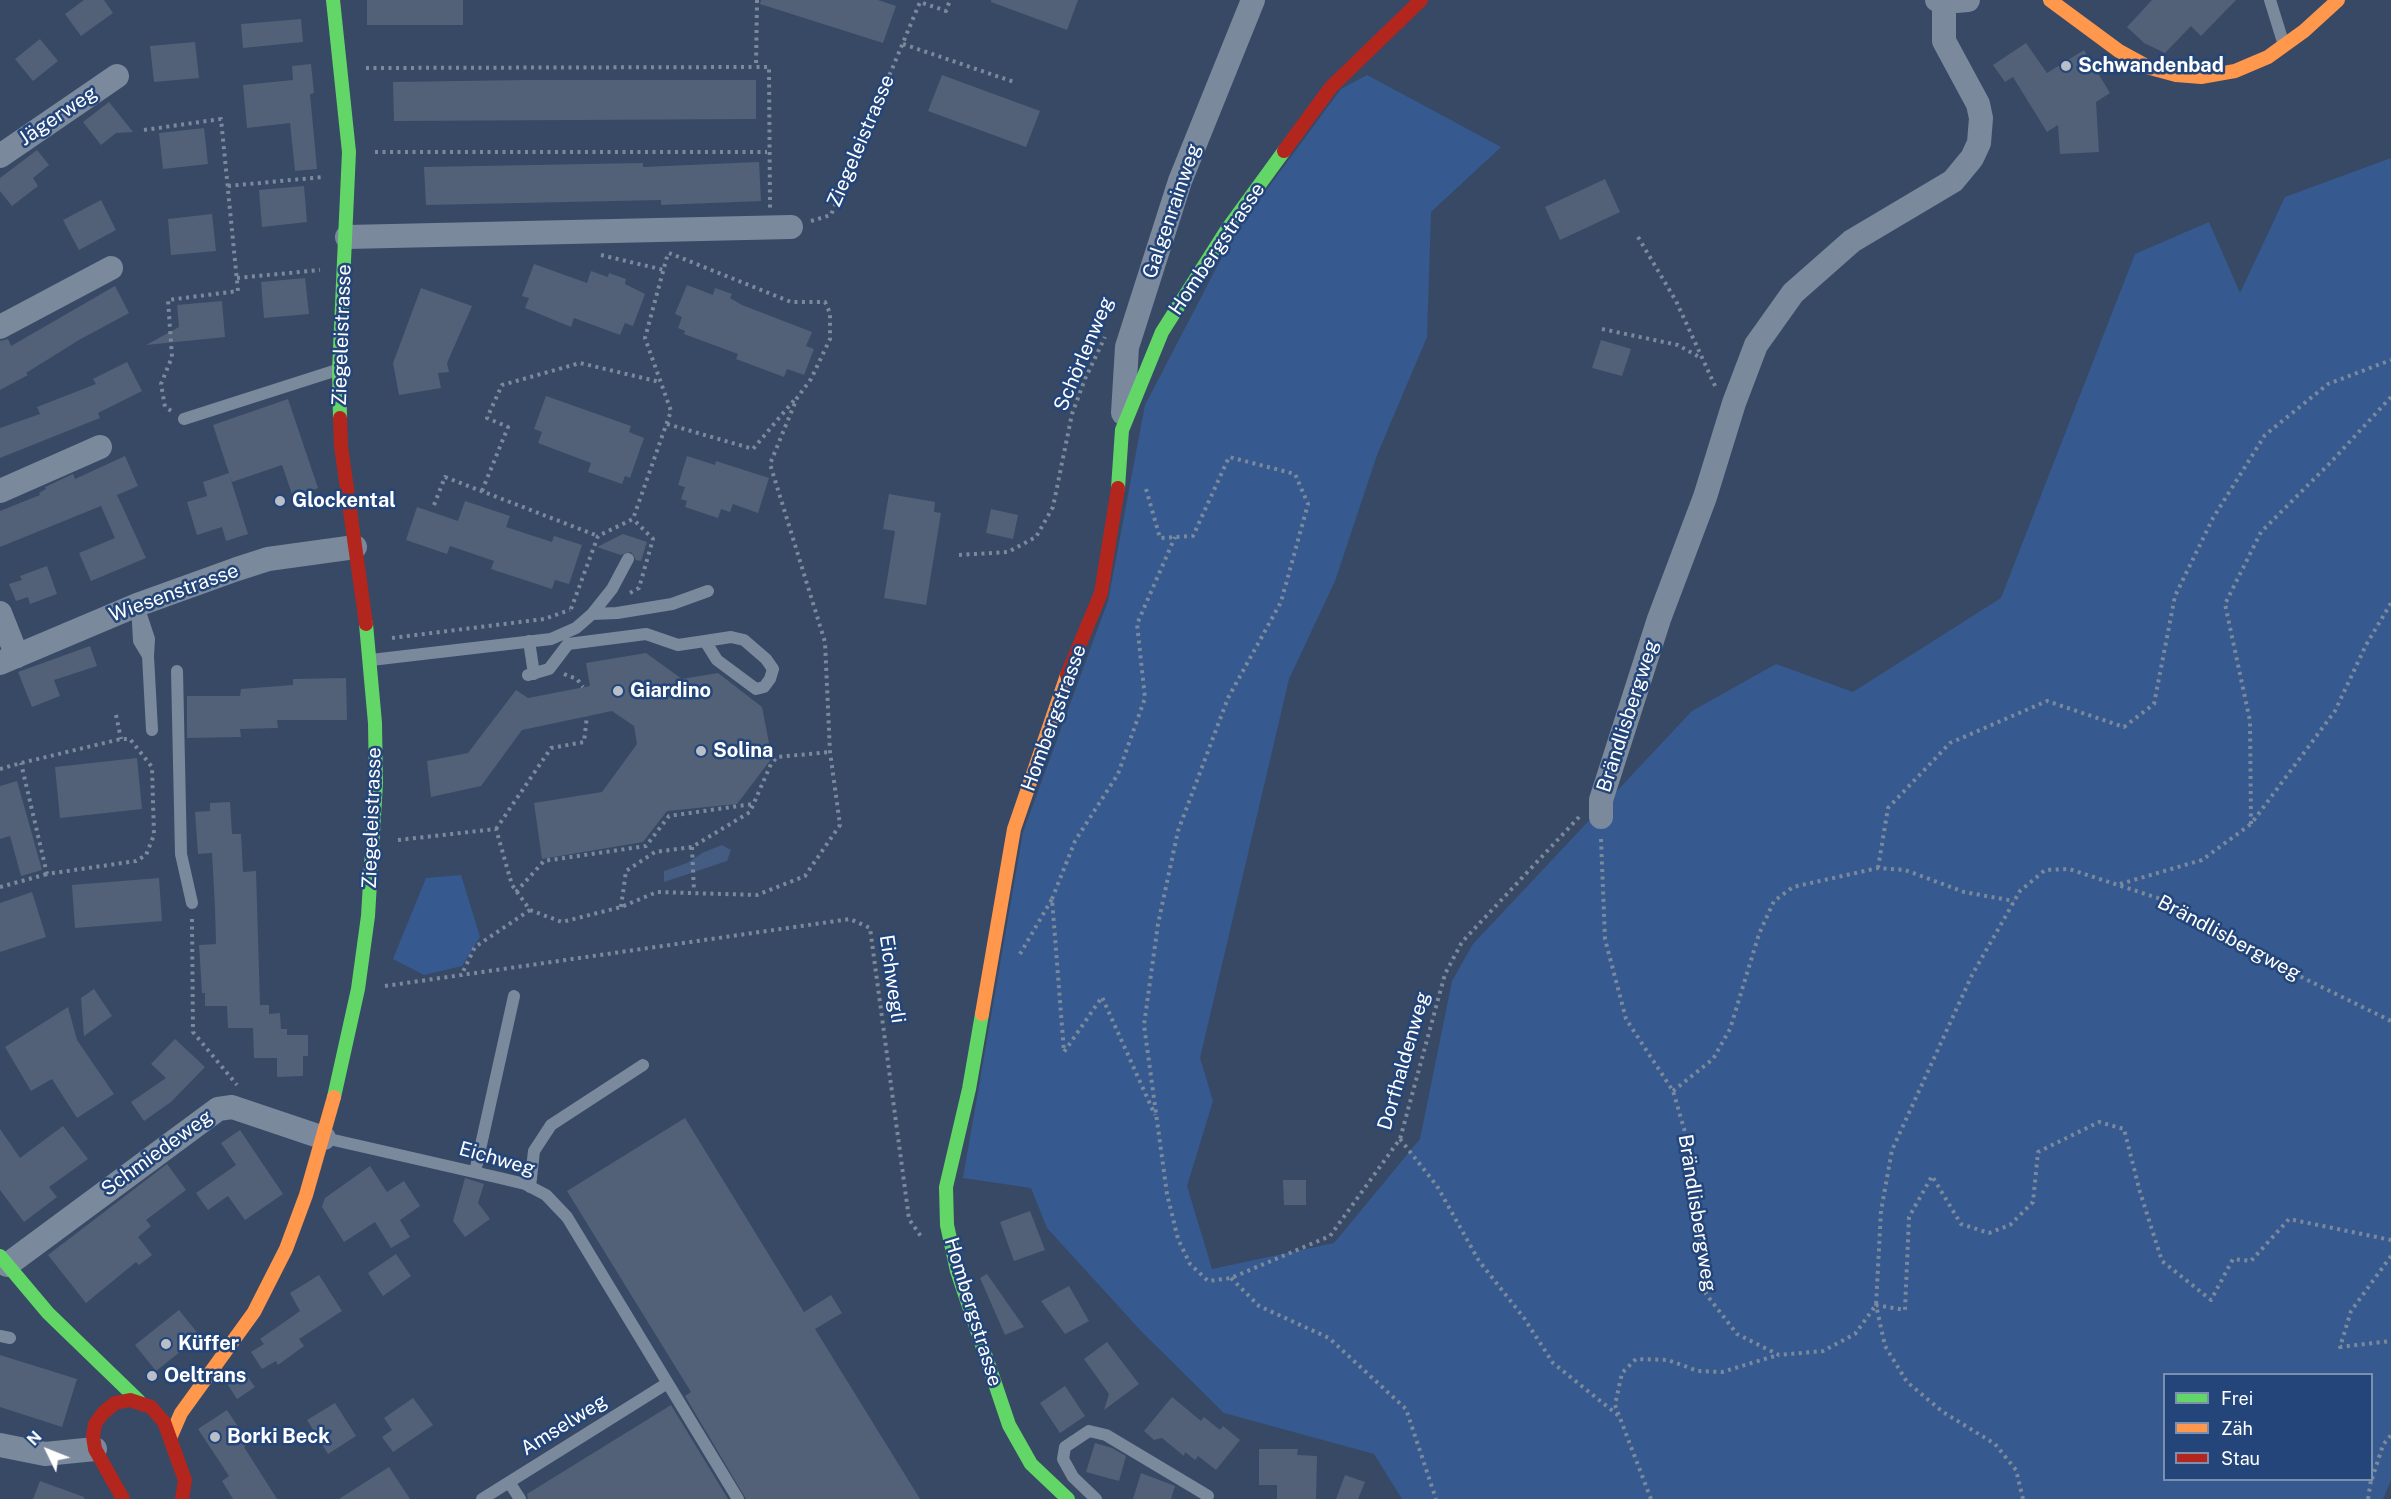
<!DOCTYPE html>
<html>
<head>
<meta charset="utf-8">
<style>
	body { margin:0 }
	#map { position:relative; width:2391px; height:1499px; overflow:hidden; background:#374965; font-family:"Public Sans",sans-serif }
	canvas { display:block }
	.legend { position:absolute; left:2163px; top:1373px; width:210px; height:108px; box-sizing:border-box; background:#234579; border:2px solid #7b8faf; margin:0; padding:8px 10px; list-style:none; font-size:18px; color:#fff }
	.legend li { display:flex; align-items:center; gap:12px; height:30px }
	.legend b { width:30px; border:2px solid #7b8faf }
	.north { position:absolute; left:18px; top:1421px; width:60px; height:60px; -webkit-text-stroke:4px #234579; paint-order:stroke; rotate:313deg; font-size:16px; font-weight:700; line-height:24px; text-align:center; color:#fff }
	.north::after { content:''; display:block; margin:auto; width:21px; height:27px; background:#fff; clip-path:polygon(50% 0,100% 100%,50% 72%,0 100%) }
</style>
</head>
<body>
<div id="map">
<canvas width="2391" height="1499"></canvas>
<ul class="legend">
<li><b style="height:8px;background:#63d668"></b>Frei</li>
<li><b style="height:8px;background:#ff974d"></b>Zäh</li>
<li><b style="height:8px;background:#b3261e"></b>Stau</li>
</ul>
<div class="north">N</div>
</div>
<script>
const context = document.querySelector('canvas').getContext('2d');
context.lineJoin = 'round';
function paint(path, color) { context.fillStyle = color; context.fill(path, 'evenodd'); }
const shape = rows => new Path2D(rows.map(r => 'M' + r).join(''));
function stroke(path, color, width, dash) { context.strokeStyle = color; context.lineWidth = width; context.lineCap = dash ? 'butt' : 'round'; context.setLineDash(dash || []); context.stroke(path); }
function drawText(font, color, halo, rows, align = 'center') {
  context.font = font + ' "Public Sans",sans-serif'; context.lineWidth = 5; context.setLineDash([]); context.textBaseline = 'middle'; context.strokeStyle = halo; context.fillStyle = color; for (const [text, x, y, turn = 0] of rows) {
    context.save(); context.translate(x, y); context.rotate((+turn || 0) * Math.PI / 180); context.textAlign = isNaN(turn) ? turn : align; if (halo) context.strokeText(text, 0, 0); context.fillText(text, 0, 0); context.restore();
  }
}
paint(shape([
	[1367,75,1501,147,1431,212,1427,337,1377,455,1335,581,1289,679,1200,1058,1213,1101,1187,1186,1212,1269,1334,1243,1420,1139,1452,981,1473,944,1692,711,1776,664,1853,692,2001,598,2135,254,2209,222,2240,293,2285,197,2391,158,2391,1480,2383,1499,1402,1499,1374,1454,1224,1413,1142,1332,1047,1228,1031,1188,963,1178,1023,832,1108,601,1145,405,1234,234,1341,89],
	[2164,1374,2372,1374,2372,1480,2164,1480],
	[461,875,480,937,462,966,424,975,393,959,426,878]
]), '#365a8f');
paint(shape([
	[722,845,731,850,727,861,664,882,664,871,687,863,704,852]
]), '#445c82');
paint(shape([
	[84,0,104,0,113,13,81,36,65,14],
	[367,0,463,0,463,25,367,25],
	[761,0,878,0,896,6,883,43,760,4],
	[991,0,1078,0,1067,30,991,2],
	[2152,0,2236,0,2201,36,2191,26,2165,53,2144,43,2127,27],
	[301,19,303,42,243,48,241,24],
	[40,39,58,61,33,81,15,59],
	[195,42,199,78,154,82,150,46],
	[2026,43,2047,73,2084,50,2110,93,2096,102,2099,152,2060,154,2058,125,2047,132,2013,77,2005,82,1993,65],
	[311,64,314,93,310,94,317,169,295,171,290,123,247,128,243,85,293,80,292,66],
	[942,75,1040,111,1026,147,928,111],
	[524,80,756,80,756,119,394,121,393,82],
	[109,102,133,132,116,133,101,145,83,122],
	[204,128,208,164,163,169,159,133],
	[37,150,49,165,33,178,38,186,12,206,0,191,0,178],
	[759,162,761,201,661,205,661,200,426,205,424,167,643,163,643,167],
	[1605,179,1620,212,1560,240,1545,207],
	[304,186,307,222,262,227,259,190],
	[101,200,116,230,79,250,63,220],
	[212,214,216,251,171,255,168,219],
	[534,264,587,283,591,271,608,277,609,273,626,279,625,284,645,294,633,326,625,323,620,335,574,318,571,327,525,308,529,298,522,296],
	[305,278,309,314,264,318,261,282],
	[687,285,713,295,715,288,732,294,730,298,742,305,812,332,806,346,814,349,804,375,787,369,784,377,736,359,738,354,684,334,685,331,678,328,682,317,675,314],
	[115,286,129,313,79,340,26,373,28,375,0,390,0,341,8,339,11,346],
	[421,288,472,306,447,363,449,372,438,373,441,388,399,395,393,363],
	[222,301,225,337,146,345,179,327,177,305],
	[1601,340,1631,349,1622,376,1592,368],
	[127,362,142,391,98,413,100,418,0,458,0,428,40,414,37,407,96,384,93,379],
	[546,396,631,426,629,432,644,438,630,478,625,476,622,484,588,472,591,463,538,443,542,432,534,429],
	[288,399,318,488,293,497,282,465,232,482,230,477,248,534,226,541,222,527,197,535,187,502,207,496,203,482,229,473,213,425],
	[125,456,138,486,117,495,146,558,91,581,79,553,115,538,101,506,0,547,0,511,40,495,39,493,46,489,45,487,73,474,75,479],
	[687,456,715,465,716,461,769,478,758,513,733,504,730,512,721,509,718,518,685,507,687,501,681,499,685,487,678,485],
	[889,494,935,502,934,512,941,513,926,605,884,598,895,531,883,529],
	[465,501,510,516,506,527,552,542,554,536,582,545,569,584,555,580,552,589,491,569,494,561,450,546,447,554,406,540,417,507,458,521],
	[991,509,1018,515,1013,539,986,533],
	[623,534,647,542,641,561,636,560,631,552,621,555,597,547],
	[47,566,57,594,30,604,28,597,16,601,9,584,22,580,20,576],
	[90,646,97,666,54,680,60,696,32,707,18,672],
	[646,653,682,679,718,673,762,707,772,758,737,804,667,811,643,842,542,859,534,803,602,792,637,744,634,726,612,711,522,730,481,786,431,797,427,761,468,753,516,690,528,698,590,686,586,663],
	[346,678,347,720,277,720,278,728,240,729,241,737,187,738,187,696,240,696,241,689,293,685,293,679],
	[137,758,142,809,60,818,55,767],
	[17,781,42,870,21,876,10,836,0,839,0,786],
	[230,802,232,834,241,834,243,872,256,871,260,1005,269,1005,269,1014,280,1013,281,1029,287,1029,287,1035,308,1035,308,1056,303,1056,303,1076,277,1077,277,1058,254,1058,253,1028,228,1028,227,1006,205,1006,205,993,202,993,199,945,216,944,215,908,212,853,198,854,195,812,210,811,210,803],
	[159,878,162,921,75,928,72,885],
	[32,892,46,937,0,952,0,903],
	[94,989,112,1016,84,1036,81,998],
	[68,1007,77,1040,114,1094,77,1118,52,1079,31,1091,5,1047],
	[175,1039,205,1067,171,1102,144,1121,131,1102,166,1078,151,1064],
	[685,1118,804,1312,831,1295,842,1313,815,1329,920,1499,746,1499,685,1396,691,1392,567,1191],
	[63,1126,88,1159,49,1187,57,1197,24,1222,0,1190,0,1129,20,1158],
	[240,1130,283,1194,245,1220,228,1196,208,1210,196,1193,236,1165,221,1143],
	[167,1164,186,1190,146,1220,151,1226,138,1237,152,1255,139,1265,136,1262,86,1303,48,1255],
	[370,1166,387,1192,404,1181,420,1206,400,1220,410,1237,391,1248,375,1222,344,1242,322,1207,325,1198],
	[465,1178,484,1184,478,1203,490,1219,465,1237,453,1221],
	[1283,1180,1306,1180,1306,1205,1284,1205],
	[1030,1211,1045,1250,1014,1261,1000,1222],
	[396,1254,411,1276,383,1296,368,1273],
	[987,1274,1024,1327,1005,1335,980,1278],
	[319,1275,342,1311,299,1339,304,1346,278,1365,276,1361,262,1369,251,1352,264,1344,260,1339,300,1311,290,1293],
	[1069,1286,1089,1321,1065,1334,1041,1301],
	[179,1310,200,1336,156,1371,135,1345],
	[1107,1342,1139,1384,1104,1410,1109,1394,1084,1359],
	[0,1355,77,1379,62,1427,0,1407],
	[242,1369,255,1387,237,1399,226,1382],
	[1065,1386,1085,1416,1060,1433,1040,1403],
	[1172,1397,1201,1421,1204,1417,1220,1430,1223,1426,1240,1440,1216,1470,1198,1456,1195,1460,1185,1452,1184,1456,1162,1438,1154,1440,1144,1431],
	[413,1398,433,1425,393,1452,382,1437,392,1430,384,1418],
	[335,1403,356,1436,328,1454,307,1420],
	[671,1405,728,1499,528,1499,527,1494],
	[227,1410,249,1443,244,1447,277,1499,233,1499,222,1481,229,1476,198,1429],
	[1095,1443,1112,1448,1126,1456,1119,1481,1086,1472],
	[1259,1449,1298,1449,1297,1455,1317,1456,1316,1499,1277,1499,1277,1485,1259,1485],
	[389,1467,410,1499,339,1499],
	[1141,1473,1175,1486,1171,1499,1133,1499],
	[1345,1475,1365,1482,1358,1499,1336,1499],
	[40,1481,84,1497,84,1499,33,1499]
]), '#526177');
stroke(shape([
	[757,0,756,67,769,67,770,208],
	[903,44,1014,82],
	[366,68,756,67],
	[144,130,221,119,238,291,168,300,172,357,161,384,165,407,173,412],
	[375,152,767,152],
	[228,186,323,177],
	[811,221,831,215,920,2,946,11,950,0],
	[1638,237,1676,301,1716,388],
	[601,255,664,270],
	[237,278,320,270],
	[1602,329,1678,345,1699,357],
	[2391,397,2330,463,2261,532,2225,604,2250,721,2251,824,2335,711,2366,645,2391,603],
	[667,424,753,449,795,399],
	[1146,489,1160,538,1193,536,1229,457,1295,474,1308,504,1281,602,1228,698,1178,831,1158,924,1144,1025,1167,1194,1178,1239,1190,1264,1208,1281,1231,1278,1330,1236,1400,1139,1445,974,1462,942,1579,817],
	[482,491,508,427,487,418,502,385,580,363,660,382],
	[434,505,445,477,598,536],
	[959,555,1008,552,1036,537,1053,507,1072,414,1085,379,1105,337],
	[630,593,639,588,653,539,633,519],
	[571,609,598,536,633,519,671,411,645,338,668,253],
	[392,638,544,619,570,610],
	[564,674,577,679,583,687],
	[116,715,121,739],
	[0,769,21,763,121,739,130,739,152,767,154,835,146,855,136,861,47,874,21,763],
	[496,829,551,748,584,742,587,716],
	[1601,839,1605,939,1626,1019,1673,1091,1690,1149,1706,1294,1737,1334,1779,1355,1823,1351,1855,1334,1876,1305,1881,1211,1892,1150,1972,975,2020,891,2045,870,2069,869,2167,901,2283,968,2391,1021],
	[398,840,496,829,512,885,530,910,475,947,461,976],
	[692,847,694,892],
	[1878,868,1888,808,1950,743,2047,701,2124,727,2154,704,2175,596,2213,518,2265,435,2328,384,2391,360],
	[2120,884,2202,860,2251,824],
	[0,887,47,874],
	[516,892,544,861,646,846,669,816,753,804],
	[1052,899,1075,841,1118,774,1145,698,1137,624,1175,537],
	[621,907,626,871,655,852,692,847,750,812,771,764,777,757,830,752],
	[530,910,562,922,621,907,657,892,757,895,805,876,840,825,830,752,825,642,770,464,797,398,811,379,830,339,830,313,825,302,791,302,669,253],
	[192,919,193,1032,237,1085],
	[1020,954,1052,899,1064,1052,1102,997,1155,1115],
	[385,986,850,919,870,928,909,1219,922,1238],
	[1673,1091,1713,1059,1730,1029,1759,934,1774,901,1793,887,1878,868,1905,870,1964,892,2014,901],
	[1400,1139,1437,1186,1479,1261,1524,1318,1553,1363,1619,1416],
	[2391,1256,2351,1311,2340,1347,2391,1341],
	[1231,1278,1259,1306,1329,1338,1406,1409,1436,1499],
	[2372,1479,2383,1445,2391,1435],
	[1651,1499,1615,1405,1622,1373,1636,1359,1668,1360,1698,1371,1722,1372,1778,1355],
	[2023,1499,2016,1470,1995,1444,1943,1412,1907,1382,1885,1346,1876,1305,1905,1310,1909,1217,1932,1176,1961,1224,1989,1233,2010,1225,2033,1202,2038,1152,2099,1122,2124,1129,2140,1192,2162,1261,2211,1300,2233,1259,2251,1261,2289,1219,2391,1240],
	[2368,1499,2371,1480]
]), '#7b899c', 4, [3, 4.5]);
stroke(shape([
	[2270,0,2283,42],
	[184,419,337,370],
	[137,605,139,641,148,656,152,730],
	[140,612,149,639,148,656],
	[592,614,617,613,672,604,708,591],
	[529,641,534,674],
	[371,660,551,639,576,628,592,614,612,589,628,559],
	[177,671,181,854,192,903],
	[528,675,549,669,568,644,646,634,678,645,705,641,731,637,744,640,766,659,773,669,770,679,764,687,756,689,717,660,705,641],
	[325,1138,500,1178,525,1184,546,1195,567,1217,738,1499],
	[475,1172,514,996],
	[530,1187,534,1151,551,1125,643,1065],
	[0,1336,10,1338],
	[509,1482,520,1499],
	[482,1499,666,1384],
	[1096,1499,1073,1477,1063,1459,1065,1447,1089,1431,1106,1435,1208,1496]
]), '#7b899c', 12);
stroke(shape([
	[1937,0,1944,2,1968,0],
	[0,156,117,76],
	[347,237,791,227],
	[0,327,111,268],
	[1123,413,1127,347,1180,181,1253,0],
	[0,491,100,447],
	[0,613,17,656],
	[0,663,137,605,237,569,268,559,355,547],
	[1601,817,1601,800,1659,619,1705,497,1734,403,1756,345,1793,293,1852,241,1953,181,1972,158,1979,143,1981,118,1978,104,1944,41,1944,2],
	[7,1265,218,1109,232,1107,324,1138],
	[0,1445,45,1454,95,1449]
]), '#7b899c', 24);
stroke(shape([
	[333,0,349,152,339,370,340,418],
	[1118,488,1122,430,1162,332,1228,228,1284,151],
	[982,1014,969,1089,946,1187,947,1225,957,1271,1009,1425,1031,1464,1068,1499],
	[334,1097,358,989,368,916,376,783,375,723,366,624],
	[0,1256,48,1313,139,1401]
]), '#63d668', 14);
stroke(shape([
	[2050,0,2119,51,2150,68,2176,75,2201,77,2235,71,2268,57,2304,31,2338,0],
	[982,1014,1014,829,1067,675],
	[171,1436,181,1413,254,1312,286,1249,306,1195,334,1097]
]), '#ff974d', 14);
stroke(shape([
	[1284,151,1331,87,1421,0],
	[340,418,341,446,366,624],
	[1067,675,1101,593,1118,488],
	[123,1499,95,1449,93,1436,95,1424,103,1413,115,1403,130,1400,151,1407,164,1422,185,1480,182,1499]
]), '#b3261e', 14);
for (const [x, y, r, color] of [
	[2066,66,6,"#b9bfc9"],
	[280,501,6,"#b9bfc9"],
	[618,691,6,"#b9bfc9"],
	[701,751,6,"#b9bfc9"],
	[166,1344,6,"#b9bfc9"],
	[152,1376,6,"#b9bfc9"],
	[215,1437,6,"#b9bfc9"]
]) { const dot = new Path2D(); dot.arc(x, y, r, 0, 2 * Math.PI); context.fillStyle = color; context.fill(dot); stroke(dot, '#234579', 2); }
drawText('bold 20px', '#fff', '#234579', [
	["Schwandenbad",2078,66],
	["Glockental",292,501],
	["Giardino",630,691],
	["Solina",713,751],
	["Küffer",178,1344],
	["Oeltrans",164,1376],
	["Borki Beck",227,1437]
], 'left');
drawText('20px', '#fff', '#234579', [
	["Jägerweg",58,116,-34],
	["Ziegeleistrasse",861,141,-67],
	["Galgenrainweg",1172,211,-71],
	["Hombergstrasse",1217,249,-56],
	["Ziegeleistrasse",342,335,-88],
	["Schörlenweg",1084,354,-67],
	["Wiesenstrasse",174,593,-20],
	["Brändlisbergweg",1628,716,-72],
	["Hombergstrasse",1054,718,-70],
	["Ziegeleistrasse",372,818,-88],
	["Brändlisbergweg",2229,938,28],
	["Eichwegli",892,979,82],
	["Dorfhaldenweg",1404,1061,-74],
	["Schmiedeweg",157,1153,-36],
	["Eichweg",497,1159,16],
	["Brändlisbergweg",1697,1213,81],
	["Hombergstrasse",973,1312,73],
	["Amselweg",564,1425,-32]
]);
</script>
</body>
</html>
